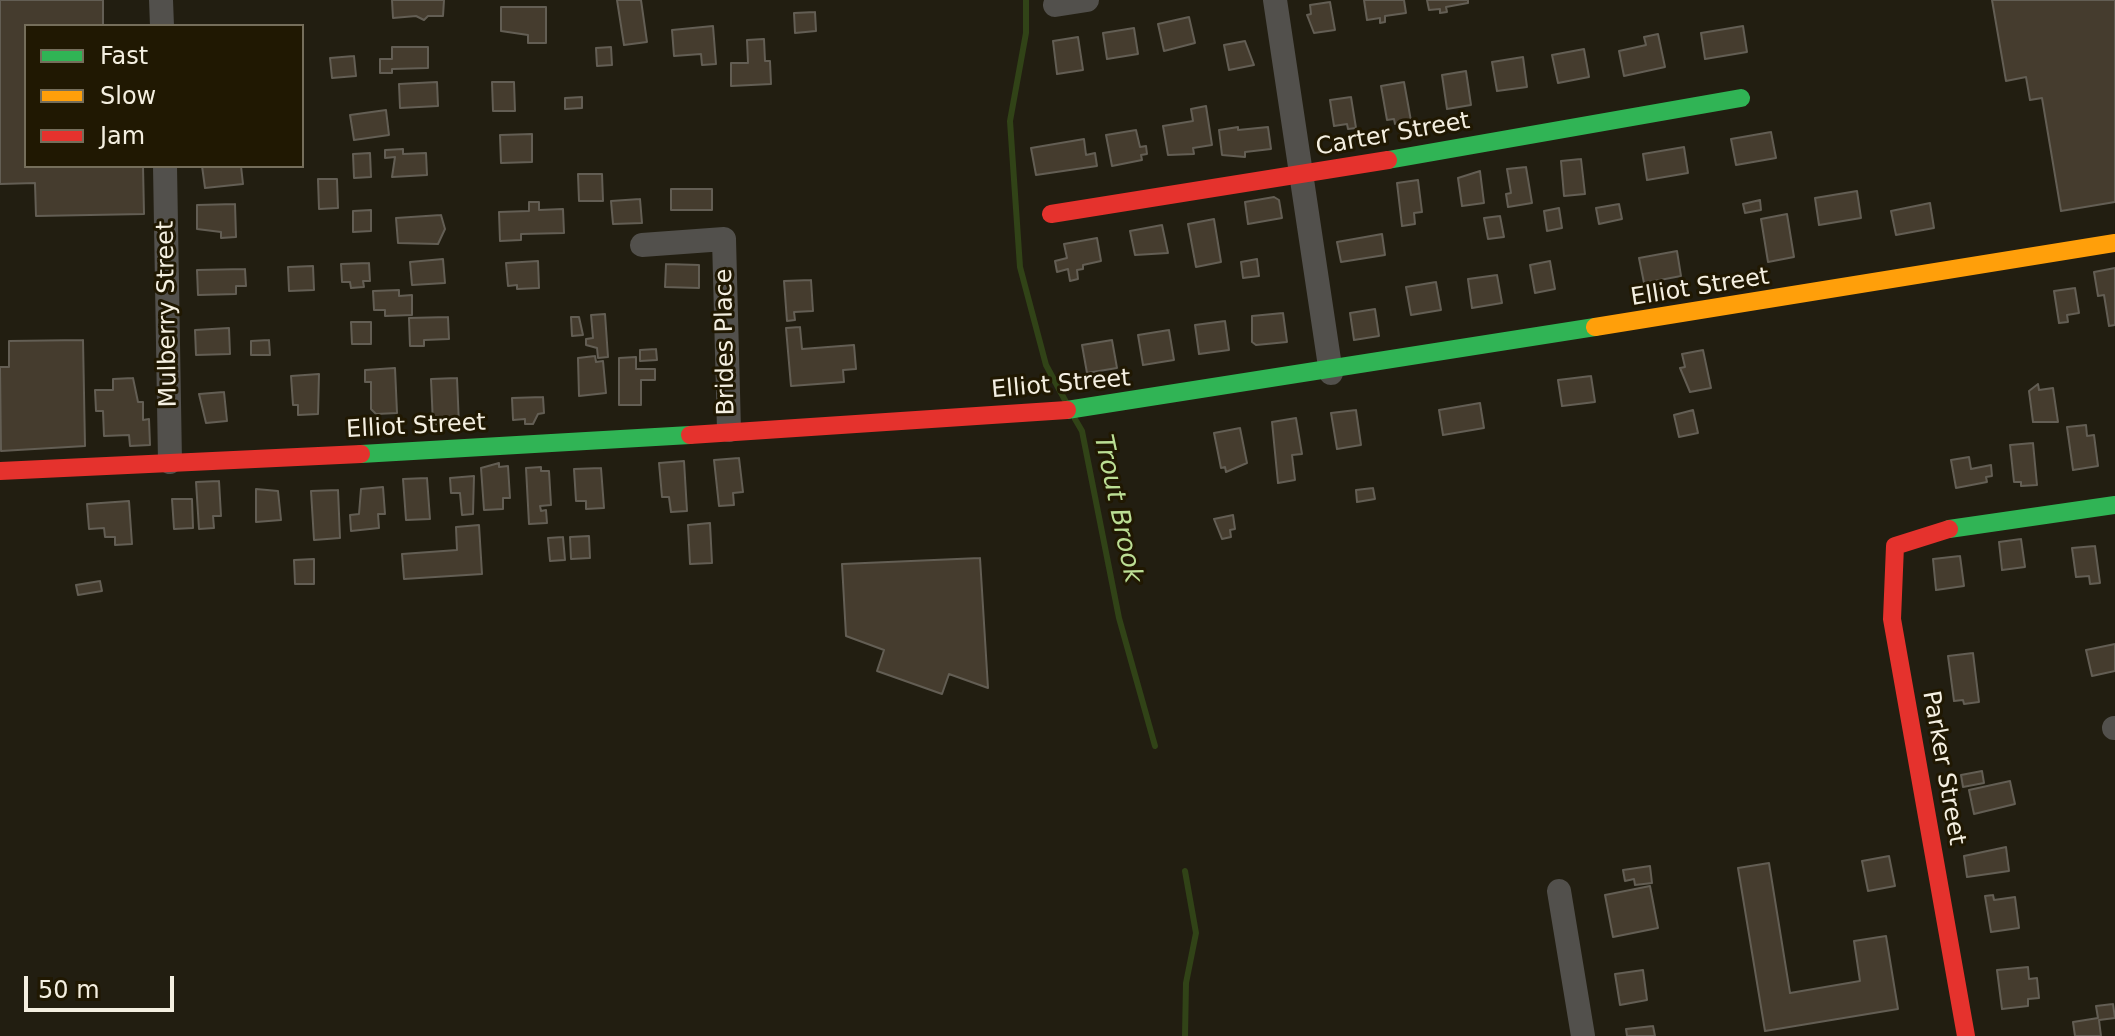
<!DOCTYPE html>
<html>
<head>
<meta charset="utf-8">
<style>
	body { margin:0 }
	#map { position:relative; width:2115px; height:1036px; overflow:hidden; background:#221e11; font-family:"DejaVu Sans",sans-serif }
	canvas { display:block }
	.legend { position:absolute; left:24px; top:24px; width:280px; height:144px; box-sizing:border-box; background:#201802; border:2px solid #756e5b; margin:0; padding:10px 14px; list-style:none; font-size:24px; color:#f4efe1 }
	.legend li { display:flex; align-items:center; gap:16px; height:40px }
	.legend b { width:40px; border:2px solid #756e5b }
	.scale { position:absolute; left:24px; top:976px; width:150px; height:36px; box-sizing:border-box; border:4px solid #f4efe1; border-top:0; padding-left:10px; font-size:24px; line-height:28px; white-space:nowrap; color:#f4efe1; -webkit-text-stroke:6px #201802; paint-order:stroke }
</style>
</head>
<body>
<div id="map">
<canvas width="2115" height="1036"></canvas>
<ul class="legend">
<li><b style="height:10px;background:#30b455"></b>Fast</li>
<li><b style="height:10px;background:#ff9f0a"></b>Slow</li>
<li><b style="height:10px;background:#e5322d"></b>Jam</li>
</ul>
<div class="scale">50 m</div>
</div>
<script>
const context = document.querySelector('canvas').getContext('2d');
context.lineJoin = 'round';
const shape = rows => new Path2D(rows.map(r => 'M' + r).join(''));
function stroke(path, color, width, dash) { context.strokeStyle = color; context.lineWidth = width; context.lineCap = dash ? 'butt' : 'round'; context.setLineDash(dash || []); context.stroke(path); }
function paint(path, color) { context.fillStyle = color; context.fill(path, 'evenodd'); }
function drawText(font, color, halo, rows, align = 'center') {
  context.font = font + ' "DejaVu Sans",sans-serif'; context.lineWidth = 6; context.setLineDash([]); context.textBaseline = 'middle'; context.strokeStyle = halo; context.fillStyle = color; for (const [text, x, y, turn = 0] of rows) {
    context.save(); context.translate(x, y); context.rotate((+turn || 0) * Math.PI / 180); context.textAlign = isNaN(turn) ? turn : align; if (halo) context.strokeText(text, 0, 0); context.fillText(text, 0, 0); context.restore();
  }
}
stroke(shape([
	[1026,0,1026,33,1010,121,1020,267,1046,365,1066,402],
	[1075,419,1082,431,1119,618,1155,746],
	[1185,1036,1186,983,1196,933,1185,871]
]), '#314317', 6);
const building = shape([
	[0,0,103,0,103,26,26,26,26,166,143,166,144,214,36,216,35,183,0,184,0,0],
	[392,0,444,0,443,16,428,16,424,20,416,16,393,18,392,0],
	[617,0,641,0,647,42,624,45,617,0],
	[1364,0,1404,0,1406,13,1385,16,1385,22,1380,23,1380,18,1367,20,1364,0],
	[1427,0,1468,0,1468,3,1446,7,1447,12,1440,13,1440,9,1429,10,1427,0],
	[1992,0,2115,0,2115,202,2061,211,2042,98,2030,100,2026,77,2006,81,1992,0],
	[1330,2,1335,30,1314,33,1307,15,1311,14,1310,5,1330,2],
	[501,7,546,7,546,43,528,43,528,35,501,31,501,7],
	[815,12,816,31,795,33,794,13,815,12],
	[1189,17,1195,43,1164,51,1158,24,1189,17],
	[713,26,716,64,702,65,701,54,674,56,672,30,713,26],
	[1743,26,1747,52,1705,59,1701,33,1743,26],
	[1134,28,1138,54,1107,59,1103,33,1134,28],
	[1658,34,1665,67,1624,76,1619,51,1646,45,1644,37,1658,34],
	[1078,37,1083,70,1057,74,1053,41,1078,37],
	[764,39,765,61,770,61,771,84,731,86,731,63,748,63,747,40,764,39],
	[1245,41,1254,65,1229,70,1224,45,1245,41],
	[392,47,428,47,428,68,392,69,392,73,380,73,380,59,392,59,392,47],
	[611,47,612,65,597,66,596,48,611,47],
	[1584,49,1589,77,1558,83,1552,55,1584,49],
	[354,56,356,76,332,78,330,58,354,56],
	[1523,57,1527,87,1497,91,1492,62,1523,57],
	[1466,71,1471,105,1447,109,1442,75,1466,71],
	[437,82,438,106,400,108,399,84,437,82],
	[492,82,514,82,515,111,493,111,492,82],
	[1404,82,1411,121,1395,124,1394,119,1387,120,1381,86,1404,82],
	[582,97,582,108,565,109,565,98,582,97],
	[1351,97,1356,128,1348,129,1347,124,1334,126,1330,100,1351,97],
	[1206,106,1212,145,1193,148,1194,154,1168,155,1163,126,1193,121,1191,109,1206,106],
	[386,110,389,135,354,140,350,115,386,110],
	[1238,127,1238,130,1268,127,1271,149,1245,152,1245,157,1222,155,1219,130,1238,127],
	[1136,130,1140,147,1146,146,1147,154,1141,155,1142,160,1112,166,1106,135,1136,130],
	[1771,132,1776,158,1736,165,1731,139,1771,132],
	[532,134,532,162,501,163,500,135,532,134],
	[1084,139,1086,155,1095,153,1097,166,1036,175,1031,148,1084,139],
	[1684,147,1688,173,1647,180,1643,154,1684,147],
	[403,149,403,154,426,153,427,175,392,177,395,157,385,158,385,150,403,149],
	[370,153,371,177,354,178,353,154,370,153],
	[1581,159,1585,194,1564,196,1561,161,1581,159],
	[202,166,241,166,243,184,205,188,202,166],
	[1526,167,1532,203,1508,207,1506,194,1511,193,1507,169,1526,167],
	[1480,171,1484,203,1462,206,1458,178,1480,171],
	[578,174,602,174,603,201,579,201,578,174],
	[318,179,337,179,338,208,319,209,318,179],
	[1418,180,1422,212,1414,213,1415,224,1402,226,1397,183,1418,180],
	[671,189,712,189,712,210,671,210,671,189],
	[1857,191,1861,218,1819,225,1815,198,1857,191],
	[1274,197,1279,200,1282,218,1248,224,1245,202,1274,197],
	[640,199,642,223,613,224,611,201,640,199],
	[1760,200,1761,210,1745,213,1743,204,1760,200],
	[529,202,539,202,539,210,563,209,564,233,521,234,521,240,500,241,499,212,529,211,529,202],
	[1930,203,1934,228,1896,235,1891,211,1930,203],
	[235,204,236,237,221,238,221,232,197,229,197,205,235,204],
	[1619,204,1622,219,1599,224,1596,208,1619,204],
	[1559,208,1562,228,1547,231,1544,211,1559,208],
	[371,210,371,231,353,232,353,211,371,210],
	[1787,214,1794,257,1768,262,1761,219,1787,214],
	[441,215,445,229,438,244,398,243,396,218,441,215],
	[1500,216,1504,237,1488,239,1484,218,1500,216],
	[1214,219,1221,262,1196,267,1188,224,1214,219],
	[1162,225,1168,253,1135,255,1130,231,1162,225],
	[1382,234,1385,255,1341,262,1337,242,1382,234],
	[1097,238,1101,261,1083,265,1083,269,1077,270,1078,279,1070,281,1068,269,1057,272,1055,261,1067,258,1064,244,1097,238],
	[1677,251,1681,276,1644,283,1639,258,1677,251],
	[443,259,445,283,412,285,410,262,443,259],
	[1257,259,1259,276,1243,278,1241,262,1257,259],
	[538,261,539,288,517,289,517,285,508,286,506,263,538,261],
	[1550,261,1555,289,1535,293,1530,265,1550,261],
	[369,263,370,281,363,281,364,287,351,288,350,282,342,282,341,264,369,263],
	[666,264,699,265,699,288,665,287,666,264],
	[313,266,314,290,289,291,288,267,313,266],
	[2115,268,2115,325,2109,326,2104,295,2098,296,2094,272,2115,268],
	[245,269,246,286,236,286,236,294,198,295,197,270,245,269],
	[1497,275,1502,303,1472,308,1468,279,1497,275],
	[811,280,813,311,794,312,795,320,787,321,784,281,811,280],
	[1436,282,1441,310,1411,315,1406,287,1436,282],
	[2075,288,2079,313,2067,315,2068,322,2059,323,2054,291,2075,288],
	[399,290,399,296,412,295,412,315,385,316,385,310,374,310,373,291,399,290],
	[1375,309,1379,336,1354,340,1350,313,1375,309],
	[1283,313,1287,342,1256,345,1252,342,1252,316,1283,313],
	[605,314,608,357,598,358,597,348,586,345,586,339,593,338,591,315,605,314],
	[448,317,449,339,424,340,424,346,410,346,409,318,448,317],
	[571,317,579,317,583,335,572,336,571,317],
	[1225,321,1229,350,1199,354,1195,325,1225,321],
	[351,322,371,322,371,344,352,344,351,322],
	[800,327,802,349,854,345,856,369,843,370,844,382,791,386,786,328,800,327],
	[229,328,230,354,196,355,195,330,229,328],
	[1169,330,1174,360,1143,365,1138,335,1169,330],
	[83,340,85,446,1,451,0,367,9,367,9,341,83,340],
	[269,340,270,355,251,355,251,341,269,340],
	[1112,340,1117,368,1087,373,1082,345,1112,340],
	[656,349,657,360,640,361,640,350,656,349],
	[1703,350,1711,388,1690,392,1680,368,1685,367,1682,354,1703,350],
	[595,356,596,362,603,361,606,393,579,396,578,358,595,356],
	[636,357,636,369,655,369,655,380,641,380,641,405,619,405,619,358,636,357],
	[395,368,397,413,376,414,371,409,371,382,365,382,365,370,395,368],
	[319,374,318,414,298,415,298,405,293,405,291,376,319,374],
	[1591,376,1595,402,1562,406,1558,380,1591,376],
	[133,378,138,402,143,402,143,420,149,419,150,445,130,446,129,435,104,436,103,411,96,411,95,390,113,390,113,379,133,378],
	[457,378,459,425,433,424,431,379,457,378],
	[2038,384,2039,390,2053,388,2058,422,2033,422,2029,391,2038,384],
	[224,392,227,421,206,423,199,394,224,392],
	[543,397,544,413,538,414,533,424,525,424,525,419,513,420,512,398,543,397],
	[1480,403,1484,428,1443,435,1439,410,1480,403],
	[1356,410,1361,445,1337,449,1331,413,1356,410],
	[1693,410,1698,433,1679,437,1674,415,1693,410],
	[1296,418,1302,454,1292,455,1295,480,1278,483,1272,422,1296,418],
	[2086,425,2087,436,2094,435,2098,466,2073,470,2067,427,2086,425],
	[1240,428,1247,463,1226,472,1225,467,1221,468,1214,433,1240,428],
	[2033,443,2037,485,2021,486,2021,482,2014,482,2010,445,2033,443],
	[1969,457,1971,469,1991,465,1992,476,1986,477,1987,482,1956,488,1951,460,1969,457],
	[739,458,743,492,733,493,734,505,719,506,714,460,739,458],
	[684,461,687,511,671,512,669,497,662,497,659,463,684,461],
	[499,463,499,467,508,466,510,498,503,498,503,509,484,510,481,468,499,463],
	[541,467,541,471,549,471,551,505,540,506,541,511,546,510,547,523,529,524,526,468,541,467],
	[601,468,604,508,586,509,586,501,576,501,574,469,601,468],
	[474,476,473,514,462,515,460,493,451,493,450,478,474,476],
	[427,478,430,519,406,520,403,479,427,478],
	[219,481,221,516,213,516,214,528,199,529,196,482,219,481],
	[383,487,385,514,378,514,379,528,351,531,350,515,359,514,361,489,383,487],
	[1373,488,1375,499,1357,502,1356,490,1373,488],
	[256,489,278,491,281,520,256,522,256,489],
	[338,490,340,538,314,540,311,491,338,490],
	[172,499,192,499,193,528,174,529,172,499],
	[129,501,132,544,115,545,115,537,105,537,104,528,89,529,87,504,129,501],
	[1233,515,1235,529,1230,530,1231,537,1222,539,1214,519,1233,515],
	[710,523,712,563,690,564,688,525,710,523],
	[479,525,482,574,404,579,402,554,457,550,456,527,479,525],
	[589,536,590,558,571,559,570,537,589,536],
	[563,537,565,560,550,561,548,538,563,537],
	[2021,539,2025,567,2002,570,1999,542,2021,539],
	[2095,546,2100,583,2090,584,2089,576,2076,577,2072,548,2095,546],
	[1960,556,1964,586,1936,590,1933,559,1960,556],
	[980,558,988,688,949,674,942,694,877,671,884,650,846,636,842,564,980,558],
	[314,559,314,584,295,584,294,560,314,559],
	[100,581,102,591,78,595,76,585,100,581],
	[2115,644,2115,671,2092,676,2086,650,2115,644],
	[1973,653,1979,702,1964,704,1963,700,1954,701,1948,656,1973,653],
	[1982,771,1984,783,1963,787,1961,775,1982,771],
	[2010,781,2015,804,1974,814,1969,790,2010,781],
	[2006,847,2009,871,1967,877,1964,856,2006,847],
	[1889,856,1895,886,1868,891,1862,861,1889,856],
	[1769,863,1790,993,1860,981,1854,941,1886,936,1898,1009,1765,1031,1738,868,1769,863],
	[1650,866,1652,883,1635,885,1634,879,1625,881,1623,870,1650,866],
	[1650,886,1658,928,1613,937,1605,895,1650,886],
	[1993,895,1994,900,2015,897,2019,928,1991,932,1985,896,1993,895],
	[2028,967,2029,979,2037,978,2039,998,2028,999,2028,1006,2002,1009,1997,970,2028,967],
	[1643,970,1647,1000,1620,1005,1615,974,1643,970],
	[2113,1004,2115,1018,2099,1020,2101,1036,2075,1036,2073,1022,2098,1018,2096,1006,2113,1004],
	[1653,1026,1655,1036,1627,1036,1626,1029,1653,1026]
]);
paint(building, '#453c2e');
stroke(building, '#635e54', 2);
stroke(shape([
	[161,0,162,26],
	[1275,0,1331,373],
	[1055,5,1087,0],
	[165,166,170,462],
	[642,245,724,239,729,430],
	[2114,728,2115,728],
	[1559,891,1583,1036]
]), '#52504c', 24);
stroke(shape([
	[1388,160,1741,98],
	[1067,410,1595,327],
	[361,454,690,435],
	[1949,529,2115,505]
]), '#30b455', 18);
stroke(shape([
	[1595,327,2115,243]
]), '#ff9f0a', 18);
stroke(shape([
	[1051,214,1388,160],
	[690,435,1067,410],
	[0,471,361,454],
	[1949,529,1895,546,1892,619,1966,1036]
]), '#e5322d', 18);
drawText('24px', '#f4efe1', '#201802', [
	["Carter Street",1393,135,-10],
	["Elliot Street",1700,288,-9],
	["Mulberry Street",168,314,-91],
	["Brides Place",726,342,-91],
	["Elliot Street",1061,385,-5],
	["Elliot Street",416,427,-3],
	["Parker Street",1943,768,80]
]);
drawText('italic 26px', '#bbde94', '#201802', [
	["Trout Brook",1117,509,78]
]);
</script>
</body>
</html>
